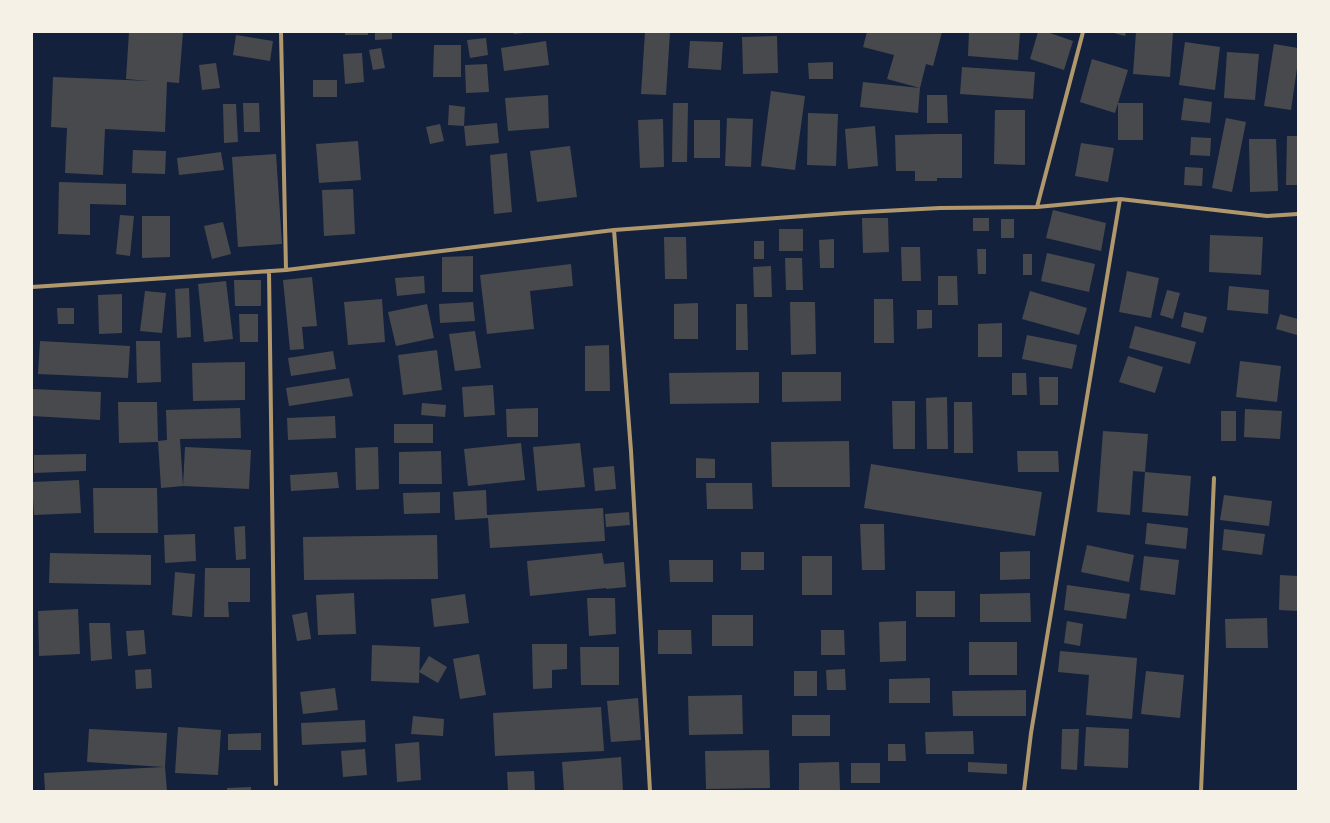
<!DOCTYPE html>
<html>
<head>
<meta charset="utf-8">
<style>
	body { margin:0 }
	#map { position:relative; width:1330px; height:823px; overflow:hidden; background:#14213d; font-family:"Nunito Sans",sans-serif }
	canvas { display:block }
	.frame { position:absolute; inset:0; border:33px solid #f6f1e7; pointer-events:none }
</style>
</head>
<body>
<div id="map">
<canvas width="1330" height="823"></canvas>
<div class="frame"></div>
</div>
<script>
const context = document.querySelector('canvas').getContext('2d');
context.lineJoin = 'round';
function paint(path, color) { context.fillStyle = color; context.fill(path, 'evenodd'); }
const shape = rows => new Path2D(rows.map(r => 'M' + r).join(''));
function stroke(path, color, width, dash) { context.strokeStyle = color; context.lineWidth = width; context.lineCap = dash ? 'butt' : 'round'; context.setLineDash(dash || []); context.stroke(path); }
paint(shape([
	[129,32,183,32,179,83,167,82,165,132,105,129,103,175,65,173,67,128,51,127,53,77,149,81,126,79],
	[345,32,368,32,368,35,345,35],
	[375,32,392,32,392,39,375,40],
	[513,32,524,32,524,33,514,34],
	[645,32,670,32,666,95,641,94],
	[867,32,942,32,933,66,926,64,920,88,918,113,860,107,863,82,920,88,887,79,894,55,863,47],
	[969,32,1020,32,1018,60,968,56],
	[1038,32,1047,32,1073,41,1064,70,1030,59],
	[1110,32,1126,32,1125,36],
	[1136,32,1173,32,1170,77,1133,74],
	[236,35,273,41,270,61,233,55],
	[777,36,778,73,743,74,742,37],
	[486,38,488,55,470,58,467,40],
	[546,41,549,65,504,71,501,48],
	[690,41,723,42,721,70,688,68],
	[1185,42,1220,47,1215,90,1179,85],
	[1274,44,1298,48,1298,61,1291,110,1264,106],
	[434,45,461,45,461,77,433,77],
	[381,48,385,68,373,70,369,50],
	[1227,52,1259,54,1255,100,1224,98],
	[362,53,364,82,345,84,343,54],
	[1092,59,1128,70,1115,113,1080,102],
	[833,62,833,79,809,79,808,63],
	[216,63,220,88,202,90,199,65],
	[487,64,489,92,466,93,465,65],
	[962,67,1035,72,1033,99,960,94],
	[313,80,337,80,337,97,313,97],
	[771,91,805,96,795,170,761,166],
	[548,95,549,128,508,131,505,98],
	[927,95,947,95,948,123,927,123],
	[1184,98,1212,102,1210,123,1181,120],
	[243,103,259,103,260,132,244,132],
	[673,103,688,103,687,162,672,162],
	[1118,103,1143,103,1143,140,1118,140],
	[223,104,236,104,238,142,224,143],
	[449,105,465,107,464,126,448,125],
	[995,110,1025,110,1025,165,994,164],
	[808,113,838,114,836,166,807,165],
	[727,118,753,119,751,167,725,166],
	[1226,118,1246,122,1232,192,1212,188],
	[663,119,664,167,640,168,638,120],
	[694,120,720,120,720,158,694,158],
	[497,123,499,143,466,146,464,126],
	[440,124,444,141,430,144,426,127],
	[875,126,878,166,848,169,845,129],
	[937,134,962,134,962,178,937,178,937,181,915,181,915,171,896,171,895,135],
	[1287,136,1298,136,1298,185,1286,185],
	[1191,137,1211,138,1210,156,1190,155],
	[1249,139,1276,139,1278,191,1250,192],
	[358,141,361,180,319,183,316,144],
	[1081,143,1114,148,1108,182,1075,176],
	[570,146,577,197,537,202,530,151],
	[133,150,166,151,165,174,132,173],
	[221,152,224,170,179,175,177,158],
	[507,153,512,212,494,214,490,155],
	[276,154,282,244,238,247,232,157],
	[1185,167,1203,168,1202,186,1184,185],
	[59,182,126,184,126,205,90,204,90,235,58,234],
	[353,189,355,234,324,236,322,190],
	[1053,210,1106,223,1101,251,1046,238],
	[120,215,134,216,130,256,116,254],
	[142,216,170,216,170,257,142,258],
	[862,218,888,218,889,252,863,253],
	[973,218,989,218,989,231,973,231],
	[1001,219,1014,219,1014,238,1001,238],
	[223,222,231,254,212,259,204,226],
	[779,229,803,229,803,251,779,251],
	[1210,235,1263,237,1261,275,1209,272],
	[664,237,686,237,687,279,665,279],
	[834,239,834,268,820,268,819,240],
	[754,241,764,241,764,259,754,259],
	[901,247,920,247,921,281,902,281],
	[977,249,986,249,986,274,978,274],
	[1047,253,1095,264,1089,292,1041,281],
	[1023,254,1032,254,1032,275,1023,275],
	[473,256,473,292,442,292,442,257],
	[785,258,802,258,803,290,786,290],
	[571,264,573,286,530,291,534,329,487,334,480,275],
	[771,266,772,297,754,297,753,267],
	[1127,271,1159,278,1151,318,1119,312],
	[424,276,425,293,397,296,395,278],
	[938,276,957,276,958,305,938,305],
	[312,277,317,326,302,327,304,349,290,350,283,280],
	[234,280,261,280,261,306,235,306],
	[226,281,233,339,204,342,198,284],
	[1229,286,1269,290,1268,314,1227,310],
	[189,288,191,337,177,338,175,289],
	[1167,290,1180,293,1173,319,1160,315],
	[145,291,166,293,162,333,140,331],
	[1030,291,1087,308,1079,335,1022,319],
	[122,294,122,333,99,334,98,295],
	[382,299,385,342,348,345,344,302],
	[874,299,893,299,894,343,874,343],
	[473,302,475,321,440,323,439,304],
	[790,302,815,302,816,354,791,355],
	[698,303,698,339,674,339,674,304],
	[427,304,434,338,396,346,388,312],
	[736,304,747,304,748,350,736,350],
	[57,308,74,308,74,324,58,324],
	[917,310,932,310,932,328,917,329],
	[1184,312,1207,317,1203,333,1181,327],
	[239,314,258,314,258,342,240,342],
	[1280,314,1298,319,1297,335,1276,329],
	[1002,323,1002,357,978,357,978,324],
	[1135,326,1196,342,1190,364,1129,348],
	[475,331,481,368,455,371,449,334],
	[1027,335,1077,345,1072,369,1022,359],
	[40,341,130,346,128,378,38,374],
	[136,341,160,341,161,382,137,383],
	[609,345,610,391,585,391,585,346],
	[437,350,442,390,403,395,398,355],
	[333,351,336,369,291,376,288,358],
	[1128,356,1163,367,1155,393,1119,382],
	[1240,361,1281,366,1277,402,1236,397],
	[245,362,245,400,193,401,192,363],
	[759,372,759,403,670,404,669,373],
	[782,372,841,372,841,401,782,402],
	[1012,373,1026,373,1027,395,1012,395],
	[1039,377,1058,377,1058,405,1040,405],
	[349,378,353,396,289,406,286,388],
	[493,385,495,415,464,417,462,387],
	[32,389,101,392,100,420,32,416],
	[947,397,948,449,927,449,926,398],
	[892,401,915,401,915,449,893,449],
	[118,402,157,402,158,441,167,440,166,410,240,408,241,438,180,439,183,486,161,488,158,441,158,442,119,443],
	[954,402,972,402,973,453,954,453],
	[422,403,446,405,445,417,421,415],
	[538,408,538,437,507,437,506,409],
	[1245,409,1282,411,1280,439,1244,437],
	[1221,411,1236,411,1236,441,1221,441],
	[335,416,336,438,288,440,287,418],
	[394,424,433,424,433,443,394,443],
	[1103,431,1148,434,1145,472,1133,471,1130,515,1097,512],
	[849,441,850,487,772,487,771,442],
	[521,443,525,480,468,486,464,449],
	[580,443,585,487,537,491,533,447],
	[185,447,251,450,249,489,183,486],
	[378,447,379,489,356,490,355,448],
	[441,451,442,484,399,484,399,452],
	[1017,451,1058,451,1059,472,1018,472],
	[86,454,86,471,34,473,34,455],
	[696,458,715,459,715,478,696,478],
	[871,464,1042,492,1035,536,864,508],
	[614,466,616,489,595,491,593,468],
	[337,472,339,488,291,491,290,475],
	[1145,472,1191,476,1188,516,1142,512],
	[79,480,81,513,34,515,32,482],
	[706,483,752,483,753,509,707,509],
	[93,488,157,488,158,533,94,533],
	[486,490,487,515,603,508,605,541,490,548,488,518,455,520,453,492],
	[440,492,440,513,404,514,403,493],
	[1224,495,1272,501,1269,526,1220,520],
	[629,512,630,525,606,527,605,514],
	[1147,523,1188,528,1186,549,1145,544],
	[860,524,884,524,885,570,862,570],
	[245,526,246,559,236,560,234,527],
	[1224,529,1265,534,1262,555,1222,550],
	[195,534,196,561,165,563,164,535],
	[437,535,438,579,304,580,303,537],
	[1087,545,1134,555,1129,582,1081,572],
	[1030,551,1030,579,1000,580,1000,552],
	[741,552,764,552,764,570,741,570],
	[50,553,151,555,151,585,49,583],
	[602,553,604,564,624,562,626,587,606,589,606,588,530,596,527,561],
	[802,556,832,556,832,595,802,595],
	[1144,556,1179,560,1175,595,1140,590],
	[669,560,713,560,713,582,670,582],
	[205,568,250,568,250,602,228,602,229,617,204,617],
	[175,572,195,574,192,617,172,615],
	[1280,575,1298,576,1298,611,1279,610],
	[1067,585,1130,594,1126,619,1064,610],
	[916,591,955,591,955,617,916,617],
	[354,593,356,634,318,635,316,595],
	[1030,593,1031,622,980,622,980,594],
	[465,594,469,623,434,627,431,599],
	[587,598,615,598,616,634,589,636],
	[78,609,80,654,39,656,38,611],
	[307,612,311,639,297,641,292,615],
	[712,615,753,615,753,646,712,646],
	[1267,618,1268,648,1226,648,1225,619],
	[906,621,906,661,880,662,879,622],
	[1067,621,1083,624,1080,646,1064,643],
	[89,623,110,623,112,659,91,661],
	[144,630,146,654,128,656,126,631],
	[658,630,691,630,692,654,658,654],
	[821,630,844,630,845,655,821,655],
	[969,642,1017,642,1017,675,969,675],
	[532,644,567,644,567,669,552,670,552,688,533,689],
	[372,645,420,647,419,683,371,681],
	[580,647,619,647,619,685,581,685],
	[1060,651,1137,658,1132,719,1086,715,1089,675,1058,672],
	[479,654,486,695,460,699,453,659],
	[429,656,447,667,438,683,419,672],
	[151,669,152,688,136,689,135,670],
	[845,669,846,690,827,690,826,670],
	[794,671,817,671,817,696,794,696],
	[1146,671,1184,675,1180,718,1141,714],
	[930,678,930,703,889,703,889,679],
	[335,688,338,710,303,714,300,692],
	[1026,690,1026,716,953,716,952,691],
	[742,695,743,734,689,735,688,696],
	[638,698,641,740,611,742,607,701],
	[601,707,604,751,495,756,493,713],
	[792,715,830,715,830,736,792,736],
	[413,716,444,719,443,736,411,734],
	[365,720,366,742,302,745,301,723],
	[178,727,221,730,218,775,175,773],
	[1086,727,1129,729,1128,768,1084,766],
	[89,729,167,733,165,767,167,791,45,791,44,773,164,767,87,762],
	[1062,729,1079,729,1077,770,1061,769],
	[973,731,974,754,926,754,925,732],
	[261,733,261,750,228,750,228,734],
	[419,742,421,780,397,782,395,744],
	[888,744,905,744,906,761,888,761],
	[365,749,367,775,343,777,341,751],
	[769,750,770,788,706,789,705,751],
	[621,757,623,791,564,791,562,762],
	[839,762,840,790,799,790,799,763],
	[968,762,1007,764,1007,774,968,772],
	[851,763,880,763,880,783,851,783],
	[534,771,535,791,508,791,507,772],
	[251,787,251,791,227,791,227,788]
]), '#48494c');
stroke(shape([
	[281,32,286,270],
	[1037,207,1083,32],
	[614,230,631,451,650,791],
	[269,271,276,784],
	[32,287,286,270,614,230,845,213,940,208,1037,207,1120,199,1267,216,1298,214],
	[1024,791,1031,733,1120,199],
	[1201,791,1214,478]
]), '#b1986c', 4);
</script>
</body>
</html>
